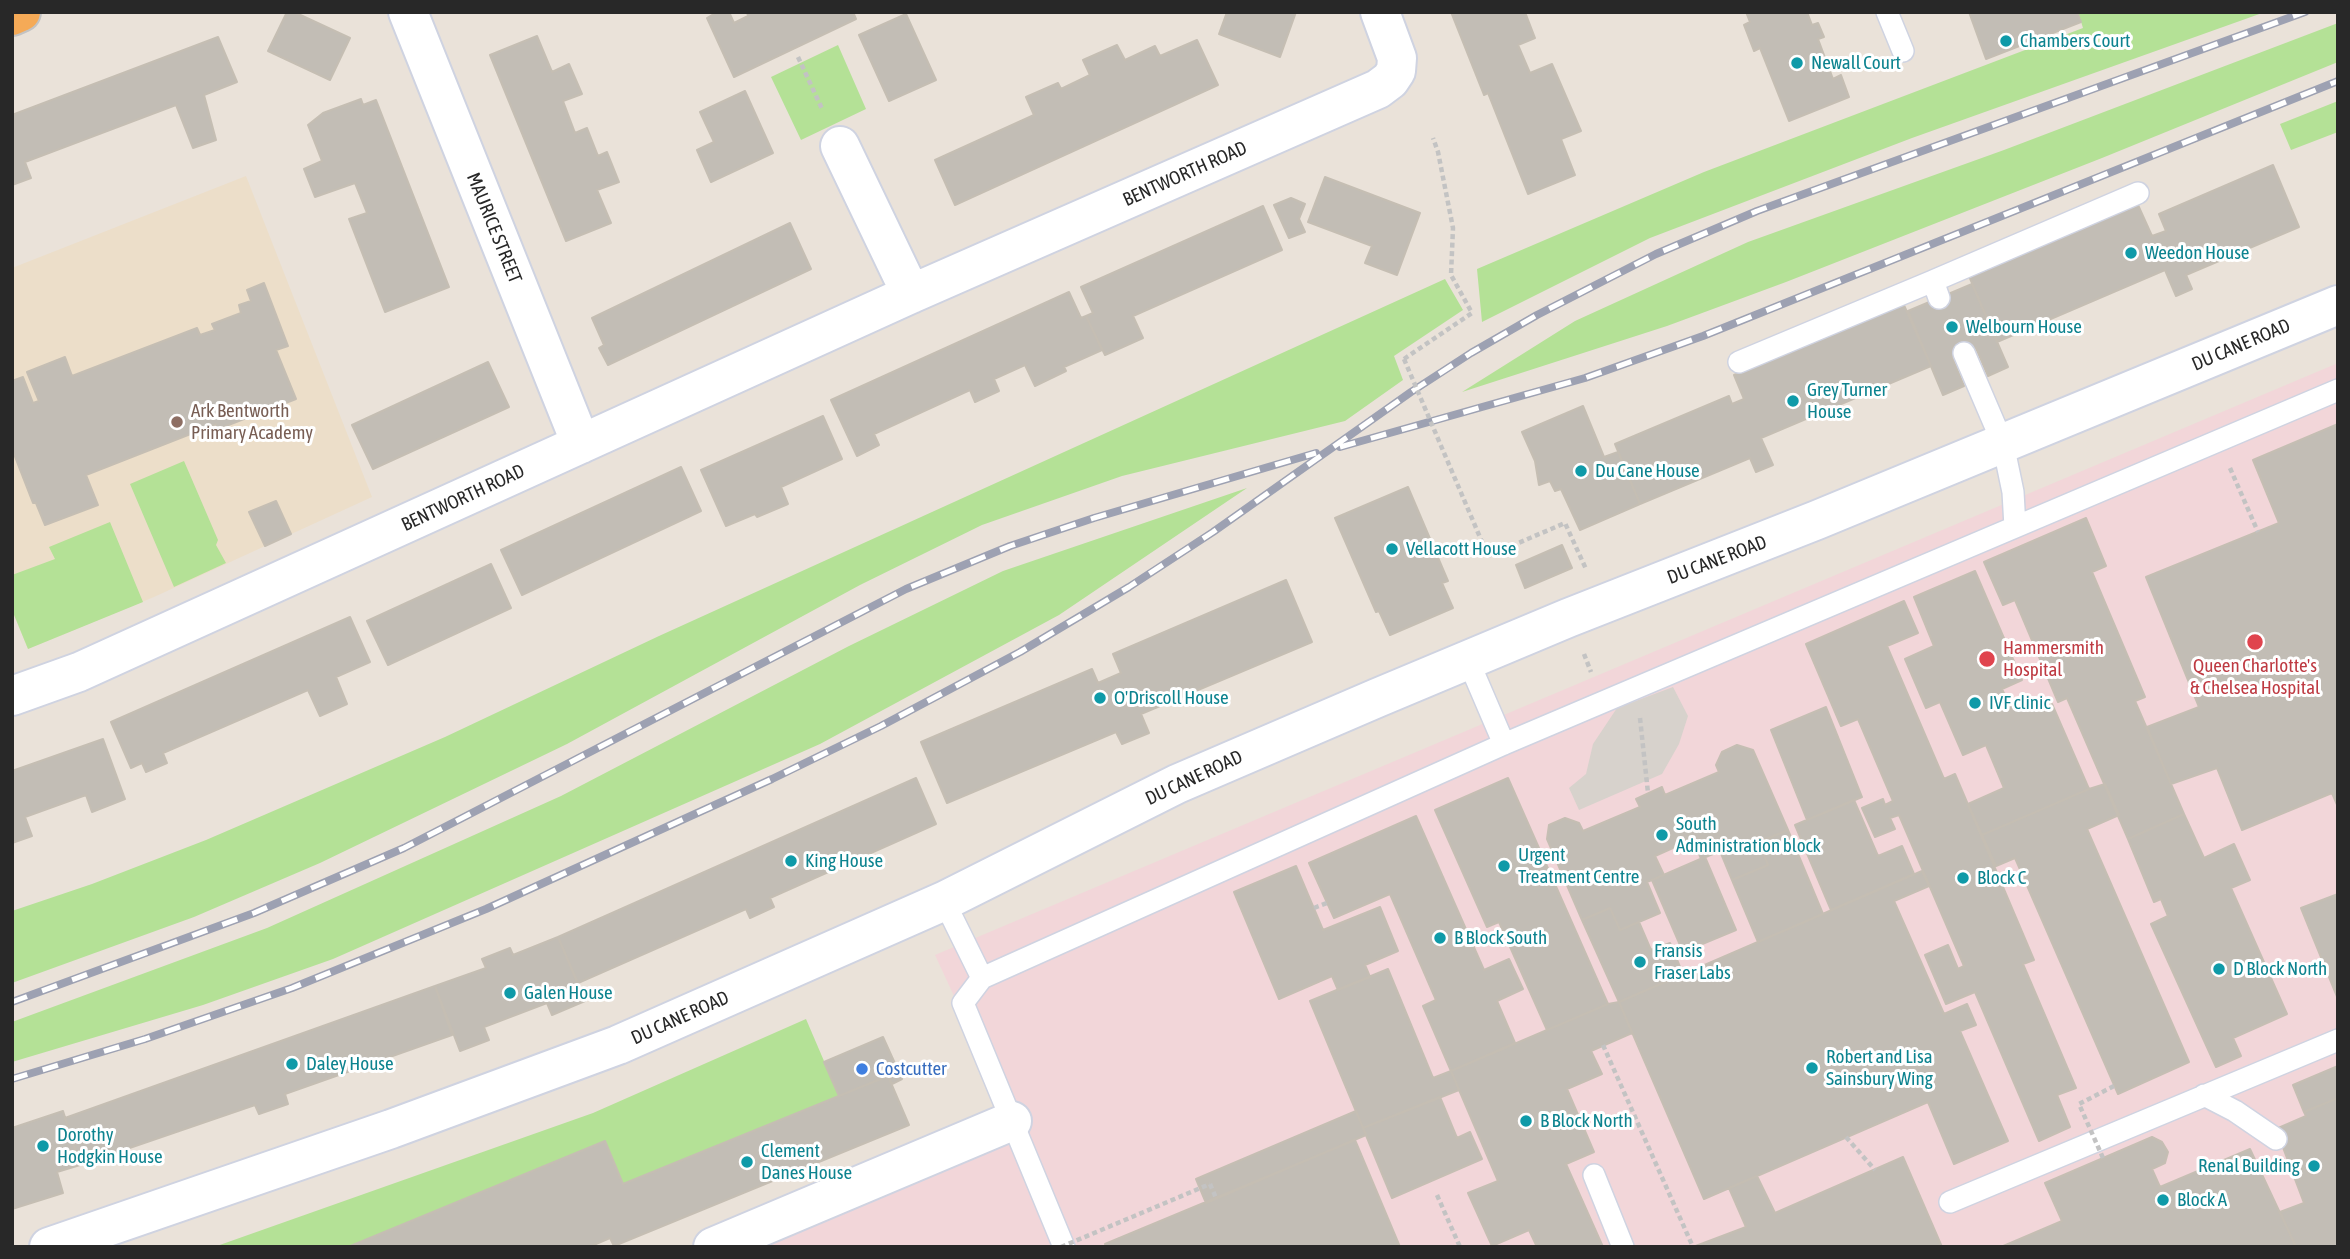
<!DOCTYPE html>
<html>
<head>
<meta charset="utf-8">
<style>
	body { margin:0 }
	#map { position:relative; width:2350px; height:1259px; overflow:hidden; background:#eae2d9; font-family:"Asap Condensed",sans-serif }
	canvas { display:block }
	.frame { position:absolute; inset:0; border:14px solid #282828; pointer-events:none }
</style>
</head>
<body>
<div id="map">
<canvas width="2350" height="1259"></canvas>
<div class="frame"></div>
</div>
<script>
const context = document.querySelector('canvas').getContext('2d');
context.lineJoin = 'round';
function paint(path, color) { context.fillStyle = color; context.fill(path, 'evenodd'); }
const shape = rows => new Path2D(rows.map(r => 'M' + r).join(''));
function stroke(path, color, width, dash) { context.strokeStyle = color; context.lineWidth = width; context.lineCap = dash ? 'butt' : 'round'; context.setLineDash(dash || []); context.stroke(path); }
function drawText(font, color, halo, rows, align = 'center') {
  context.font = font + ' "Asap Condensed",sans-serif'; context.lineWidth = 6; context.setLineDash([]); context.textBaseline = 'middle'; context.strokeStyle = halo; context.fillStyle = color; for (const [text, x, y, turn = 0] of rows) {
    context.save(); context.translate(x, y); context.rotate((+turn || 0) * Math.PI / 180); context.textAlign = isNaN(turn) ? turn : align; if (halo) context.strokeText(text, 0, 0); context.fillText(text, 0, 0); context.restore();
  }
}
paint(shape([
	[246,176,372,497,154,597,28,649,12,610,12,268]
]), '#ecdec9');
paint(shape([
	[2338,363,2338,1247,706,1247,1012,1121,935,955]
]), '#f2d6d9');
paint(shape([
	[2078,12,2265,12,1912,138,1650,238,1482,322,1477,269,1704,172,2083,28],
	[2338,23,2338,62,2102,158,1786,282,1667,326,1462,392,1575,321,1748,242,2004,150],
	[838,45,866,109,801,140,771,77],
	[2338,101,2338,132,2291,150,2280,124],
	[1445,279,1463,310,1394,356,1403,380,1345,421,1122,476,982,525,860,585,567,744,320,863,194,917,12,983,12,911,92,884,206,840,445,737,659,636],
	[184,461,218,540,216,545,226,563,174,587,130,484],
	[1247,488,1059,615,820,744,333,959,203,1005,12,1062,12,1022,267,928,561,796,849,646,1003,571],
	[110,522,143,602,28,649,12,610,12,575,55,559,49,547],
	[806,1019,839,1096,623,1184,604,1141,368,1247,214,1247,593,1113]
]), '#b4e196');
paint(shape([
	[1673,687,1688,716,1679,744,1662,774,1579,810,1569,788,1586,774,1593,744,1617,708]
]), '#d7d2cc');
const building = shape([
	[287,12,294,12,350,38,330,80,268,51,287,12],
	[717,12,729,12,734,23,748,16,747,12,853,12,856,19,734,77,707,18,717,12],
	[1227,12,1296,12,1280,57,1219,34,1227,12],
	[1451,12,1525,12,1535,38,1518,45,1530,73,1552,64,1581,131,1561,139,1575,175,1528,194,1488,93,1484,95,1451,12],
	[1746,12,1807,12,1812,25,1818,23,1824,37,1818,39,1833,79,1841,75,1849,97,1789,121,1760,48,1754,51,1744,25,1750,22,1746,12],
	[1969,12,2077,12,2081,22,1986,59,1969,12],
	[906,14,936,80,889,101,859,35,906,14],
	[537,36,552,72,569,64,582,94,563,101,575,133,587,128,598,156,607,152,619,182,597,190,611,223,566,241,490,55,537,36],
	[218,37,237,82,204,95,216,140,193,148,176,105,25,162,31,178,12,185,12,115,218,37],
	[1197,40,1218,85,955,205,935,160,1034,115,1026,97,1058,83,1061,89,1090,75,1083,60,1117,45,1125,60,1155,46,1160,56,1197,40],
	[745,91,773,153,711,182,697,150,714,142,700,112,745,91],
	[361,99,363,105,376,100,449,287,385,312,349,219,367,213,355,183,315,197,304,169,322,161,308,125,323,113,361,99],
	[2273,165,2299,227,2186,275,2192,289,2176,296,2165,270,1997,342,1969,276,2138,205,2152,236,2166,231,2159,214,2273,165],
	[1325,177,1420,213,1397,275,1365,263,1372,246,1308,222,1325,177],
	[1291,198,1305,204,1299,219,1305,232,1289,238,1274,205,1291,198],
	[1263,206,1282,250,1133,316,1143,338,1105,355,1086,316,1093,313,1081,287,1263,206],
	[790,223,811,269,608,365,599,348,604,345,592,318,790,223],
	[264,283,288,346,276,350,296,399,218,429,216,424,86,475,98,505,45,525,36,503,33,503,12,449,12,381,23,377,33,403,39,401,27,372,65,357,72,376,197,328,200,335,215,330,212,324,241,313,239,305,251,301,247,290,264,283],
	[1972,284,2008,367,1988,376,1976,348,1952,357,1964,386,1943,395,1908,311,1972,284],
	[1069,292,1081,318,1086,316,1102,350,1064,367,1066,371,1035,386,1025,365,994,379,999,391,975,402,970,390,874,434,879,445,857,456,831,400,1069,292],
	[1903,303,1931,366,1761,438,1773,465,1756,472,1750,458,1640,504,1615,444,1729,396,1732,404,1744,399,1734,375,1903,303],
	[488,362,509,407,373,469,352,425,488,362],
	[1583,406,1604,457,1618,452,1640,504,1580,530,1561,489,1555,491,1550,481,1539,485,1535,461,1522,432,1583,406],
	[823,416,842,459,781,487,788,504,757,517,755,514,726,526,701,470,823,416],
	[2338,424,2338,807,2332,793,2242,830,2217,768,2171,784,2147,727,2199,707,2146,577,2279,523,2253,460,2338,424],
	[681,467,701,511,522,595,501,550,681,467],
	[1408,487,1448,581,1442,583,1453,608,1390,635,1379,611,1376,612,1335,518,1408,487],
	[276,501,291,534,265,546,249,512,276,501],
	[2086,518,2106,566,2092,572,2145,697,2135,701,2184,814,2128,839,2067,698,2058,702,2015,600,2003,605,1984,562,2086,518],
	[1562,545,1572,568,1525,588,1516,565,1562,545],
	[491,564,511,608,388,665,367,621,491,564],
	[1975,571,2022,680,2002,689,2008,702,2025,709,2047,701,2052,704,2089,789,1982,835,1968,804,2004,788,1986,745,1963,755,1940,702,1926,708,1905,659,1934,646,1914,597,1975,571],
	[1286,580,1312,642,1141,714,1149,733,1122,744,1116,732,947,803,921,742,1092,669,1098,683,1121,673,1113,654,1286,580],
	[1904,601,1918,633,1887,646,1944,779,1955,774,2034,960,2023,964,2076,1088,2057,1095,2070,1127,2039,1141,1975,992,1946,1004,1925,955,1948,945,1958,969,1964,966,1899,815,1890,818,1895,829,1875,837,1862,808,1883,799,1885,805,1893,801,1858,719,1841,726,1806,644,1904,601],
	[350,617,370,662,336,677,347,704,320,716,308,690,163,753,167,763,146,772,142,763,131,768,111,722,350,617],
	[1826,707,1862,797,1807,820,1771,730,1826,707],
	[103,739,125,799,92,812,86,795,25,817,32,836,12,843,12,771,103,739],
	[1737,745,1753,750,1788,830,1759,842,1768,865,1732,880,1720,851,1701,859,1693,839,1655,856,1664,875,1647,882,1660,913,1620,930,1610,908,1582,920,1547,839,1549,825,1565,818,1579,823,1583,831,1640,807,1636,799,1662,787,1665,795,1719,772,1716,765,1722,752,1737,745],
	[916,778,936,824,770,898,774,907,750,918,746,909,578,983,558,937,916,778],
	[1508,778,1608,1004,1547,1030,1499,922,1487,927,1435,810,1508,778],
	[2105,784,2119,815,2087,829,2189,1062,2118,1094,2015,858,1996,866,1982,835,2089,789,2105,784],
	[1854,800,1878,856,1902,846,1914,874,1831,910,1795,825,1854,800],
	[2184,814,2204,858,2234,844,2250,880,2231,888,2287,1014,2233,1038,2241,1056,2216,1067,2151,924,2168,916,2161,899,2154,902,2128,839,2184,814],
	[1416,816,1484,970,1509,959,1523,989,1497,1001,1515,1043,1451,1071,1423,1006,1436,1000,1390,894,1334,918,1309,863,1416,816],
	[1788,830,1823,914,1758,942,1732,880,1768,865,1759,842,1788,830],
	[1705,857,1736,930,1683,952,1652,880,1705,857],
	[1296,866,1323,930,1380,907,1398,951,1365,965,1370,977,1338,990,1332,976,1279,999,1234,892,1296,866],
	[1922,871,1929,886,1894,901,1944,1014,1967,1004,1976,1025,1960,1031,2008,1141,1954,1164,1928,1102,1704,1199,1619,1002,1922,871],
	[2338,894,2338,999,2301,908,2338,894],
	[1610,908,1620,930,1639,922,1651,950,1670,943,1683,974,1619,1002,1582,920,1610,908],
	[558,937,585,1001,552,1015,547,1003,484,1027,489,1040,460,1051,435,986,486,968,482,959,510,948,513,955,558,937],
	[1388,969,1433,1078,1451,1071,1459,1090,1363,1128,1310,1001,1388,969],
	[435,986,452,1035,285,1094,288,1104,259,1114,255,1105,80,1165,65,1118,435,986],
	[1619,1002,1632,1033,1591,1051,1602,1074,1567,1089,1594,1152,1566,1164,1603,1247,1537,1247,1529,1230,1492,1246,1468,1193,1498,1181,1451,1071,1608,1004,1619,1002],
	[883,1037,902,1079,892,1084,888,1076,839,1096,824,1062,883,1037],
	[2338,1066,2338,1098,2304,1112,2293,1085,2338,1066],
	[888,1076,909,1125,614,1246,610,1238,589,1247,348,1247,605,1141,623,1184,888,1076],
	[1440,1097,1457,1138,1470,1132,1482,1159,1392,1198,1363,1128,1440,1097],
	[2338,1098,2338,1247,2296,1247,2280,1212,2304,1203,2276,1129,2306,1116,2304,1112,2338,1098],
	[63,1111,80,1165,57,1172,63,1193,12,1209,12,1128,63,1111],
	[1356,1111,1366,1135,1206,1203,1196,1179,1356,1111],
	[2152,1137,2162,1142,2168,1152,2165,1163,2152,1169,2160,1187,2250,1149,2296,1247,2001,1247,2062,1221,2045,1183,2152,1137],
	[1355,1140,1400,1247,1106,1247,1105,1244,1355,1140],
	[1903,1157,1942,1247,1693,1247,1746,1227,1729,1188,1757,1176,1775,1213,1903,1157]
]);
paint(building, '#c2bdb5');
stroke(building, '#c5beb3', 2);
const service = shape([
	[1887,12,1903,51],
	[1933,281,2138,193],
	[1964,353,2003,444,2013,492,2015,527],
	[1739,362,1933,281,1939,298],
	[1468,660,1504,744],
	[944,901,982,978,963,1003,1064,1247],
	[982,978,1504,744,2338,390],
	[2204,1095,2235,1111,2276,1139],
	[1594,1175,1623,1247],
	[1950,1202,2338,1040]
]);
const minor = shape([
	[408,12,581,444],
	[840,146,911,294],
	[12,696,79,672,911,294,1378,89,1390,80,1396,71,1397,58,1380,12],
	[713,1247,1012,1121]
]);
const tertiary = shape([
	[49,1247,391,1129,618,1045,944,901,1177,784,1377,698,1568,618,1817,520,2338,305]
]);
const trunk = shape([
	[12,16,21,12]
]);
stroke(service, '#cfd3e1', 24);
stroke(minor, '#cfd3e1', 42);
stroke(tertiary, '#cfd3e1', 42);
stroke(trunk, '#c3c3c3', 42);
stroke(shape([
	[798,57,823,111],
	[1404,359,1472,313,1451,275,1453,228,1438,152,1433,138],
	[2230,468,2258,532],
	[1488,556,1565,523,1586,569],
	[1584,654,1591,672],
	[1640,718,1648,793],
	[1314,908,1327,903],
	[1603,1045,1693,1247],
	[1846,1137,1875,1170],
	[1210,1184,1216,1198],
	[1437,1195,1460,1247]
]), '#c3c3c3', 4.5, [5, 3.5]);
stroke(service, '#fff', 21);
stroke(minor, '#fff', 38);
stroke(tertiary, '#fff', 38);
stroke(trunk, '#f5aa57', 38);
const rail = shape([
	[1340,447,1585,378,1703,336,2338,81],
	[12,1002,254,913,404,848,906,589,1010,546,1094,518,1316,453],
	[12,1079,145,1039,292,988,486,909,772,779,881,726,1020,652,1129,587,1213,532,1411,392,1471,353,1537,315,1656,254,1757,211,2305,12]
]);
stroke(rail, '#9da1b2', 8);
stroke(rail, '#fff', 5, [16]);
stroke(shape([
	[1404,359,1488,556],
	[2103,1158,2079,1104,2114,1086],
	[1061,1247,1210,1184]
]), '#c3c3c3', 4.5, [5, 3.5]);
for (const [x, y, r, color] of [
	[2006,41,7,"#0f9aa8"],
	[1797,63,7,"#0f9aa8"],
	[2131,253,7,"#0f9aa8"],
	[1952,327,7,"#0f9aa8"],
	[1793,401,7,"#0f9aa8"],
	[177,422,7,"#8d6e63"],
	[1581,471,7,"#0f9aa8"],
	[1392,549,7,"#0f9aa8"],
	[2255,642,9,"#e0444e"],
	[1987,659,9,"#e0444e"],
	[1100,698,7,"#0f9aa8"],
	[1975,703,7,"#0f9aa8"],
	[1662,835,7,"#0f9aa8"],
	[791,861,7,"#0f9aa8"],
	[1504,866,7,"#0f9aa8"],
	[1963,878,7,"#0f9aa8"],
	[1440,938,7,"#0f9aa8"],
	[1640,962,7,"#0f9aa8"],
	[2219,969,7,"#0f9aa8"],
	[510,993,7,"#0f9aa8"],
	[292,1064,7,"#0f9aa8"],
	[1812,1068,7,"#0f9aa8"],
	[862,1069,7,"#3f7fe0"],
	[1526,1121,7,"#0f9aa8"],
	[43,1146,7,"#0f9aa8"],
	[747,1162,7,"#0f9aa8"],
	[2314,1166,7,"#0f9aa8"],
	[2163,1200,7,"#0f9aa8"]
]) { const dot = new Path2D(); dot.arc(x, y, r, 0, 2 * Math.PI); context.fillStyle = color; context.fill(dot); stroke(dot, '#fff', 2.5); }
drawText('19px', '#0d838f', '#fff', [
	["Chambers Court",2020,41],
	["Newall Court",1811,63],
	["Weedon House",2145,253],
	["Welbourn House",1966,327],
	["Grey Turner",1807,390],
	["House",1807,412],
	["Du Cane House",1595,471],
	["Vellacott House",1406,549],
	["O'Driscoll House",1114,698],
	["IVF clinic",1989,703],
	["South",1676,824],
	["Administration block",1676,846],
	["Urgent",1518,855],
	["Treatment Centre",1518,877],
	["King House",805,861],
	["Block C",1977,878],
	["B Block South",1454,938],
	["Fransis",1654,951],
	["Fraser Labs",1654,973],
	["D Block North",2233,969],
	["Galen House",524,993],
	["Robert and Lisa",1826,1057],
	["Sainsbury Wing",1826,1079],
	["Daley House",306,1064],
	["B Block North",1540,1121],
	["Dorothy",57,1135],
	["Hodgkin House",57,1157],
	["Clement",761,1151],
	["Danes House",761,1173],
	["Renal Building",2300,1166,"right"],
	["Block A",2177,1200]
], 'left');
drawText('19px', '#282828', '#fff', [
	["BENTWORTH ROAD",1185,174,-24],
	["MAURICE STREET",494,228,68],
	["DU CANE ROAD",2241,345,-23],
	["BENTWORTH ROAD",463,498,-25],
	["DU CANE ROAD",1717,560,-21],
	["DU CANE ROAD",1194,778,-25],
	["DU CANE ROAD",680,1018,-24]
]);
drawText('19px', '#785e54', '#fff', [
	["Ark Bentworth",191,411],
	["Primary Academy",191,433]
], 'left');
drawText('19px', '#be3a42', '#fff', [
	["Hammersmith",2003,648],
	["Hospital",2003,670],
	["Queen Charlotte's",2255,666,"center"],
	["& Chelsea Hospital",2255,688,"center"]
], 'left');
drawText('19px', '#366cbe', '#fff', [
	["Costcutter",876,1069]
], 'left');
</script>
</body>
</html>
